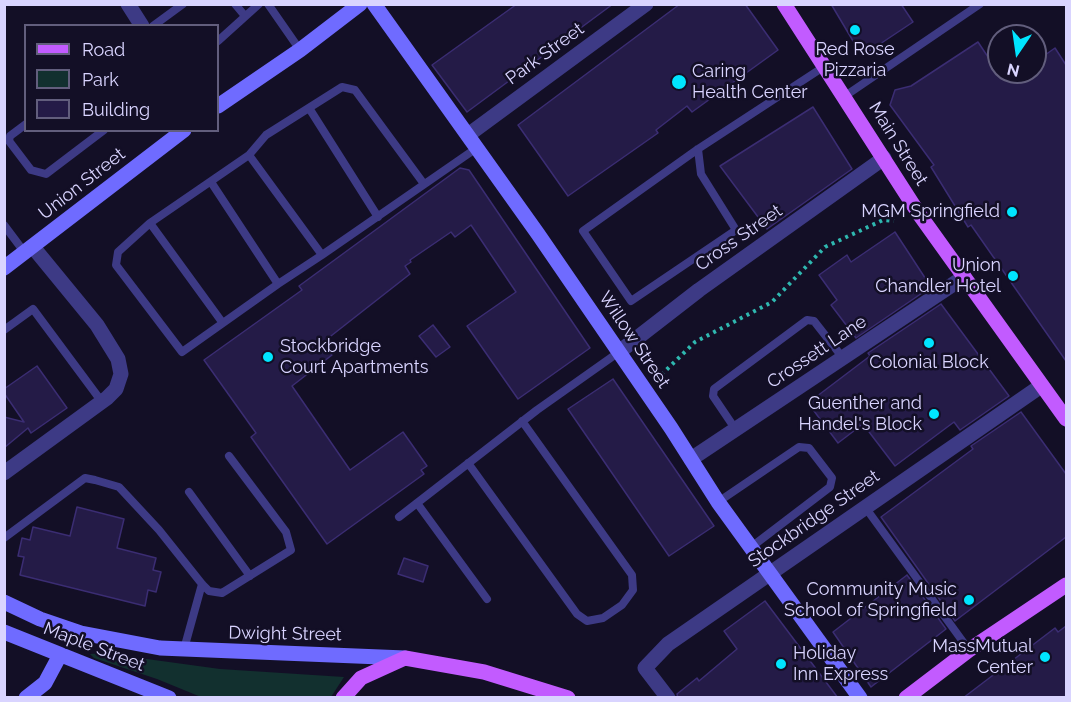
<!DOCTYPE html>
<html>
<head>
<meta charset="utf-8">
<style>
	body { margin:0 }
	#map { position:relative; width:1071px; height:702px; overflow:hidden; background:#130f26; font-family:Raleway,sans-serif }
	canvas { display:block }
	.frame { position:absolute; inset:0; border:6px solid #d9d4ff; pointer-events:none }
	.legend { position:absolute; left:24px; top:24px; width:195px; height:108px; box-sizing:border-box; background:#130f26; border:2px solid #625e7d; margin:0; padding:8px 10px; list-style:none; font-size:18px; color:#d9d4ff }
	.legend li { display:flex; align-items:center; gap:12px; height:30px }
	.legend b { width:30px; border:2px solid #625e7d }
	.north { position:absolute; left:987px; top:24px; width:60px; height:60px; box-sizing:border-box; background:#130f26; border:2px solid #625e7d; border-radius:50%; rotate:193deg; font-size:16px; font-weight:700; line-height:24px; text-align:center; color:#d9d4ff }
	.north::after { content:''; display:block; margin:auto; width:21px; height:27px; background:#00e5ff; clip-path:polygon(50% 0,100% 100%,50% 72%,0 100%) }
</style>
</head>
<body>
<div id="map">
<canvas width="1071" height="702"></canvas>
<div class="frame"></div>
<ul class="legend">
<li><b style="height:8px;background:#c25bff"></b>Road</li>
<li><b style="height:16px;background:#12302f"></b>Park</li>
<li><b style="height:16px;background:#241b47"></b>Building</li>
</ul>
<div class="north">N</div>
</div>
<script>
const context = document.querySelector('canvas').getContext('2d');
context.lineJoin = 'round';
function paint(path, color) { context.fillStyle = color; context.fill(path, 'evenodd'); }
const shape = rows => new Path2D(rows.map(r => 'M' + r).join(''));
function stroke(path, color, width, dash) { context.strokeStyle = color; context.lineWidth = width; context.lineCap = dash ? 'butt' : 'round'; context.setLineDash(dash || []); context.stroke(path); }
function drawText(font, color, halo, rows, align = 'center') {
  context.font = font + ' Raleway,sans-serif'; context.lineWidth = 5; context.setLineDash([]); context.textBaseline = 'middle'; context.strokeStyle = halo; context.fillStyle = color; for (const [text, x, y, turn = 0] of rows) {
    context.save(); context.translate(x, y); context.rotate((+turn || 0) * Math.PI / 180); context.textAlign = isNaN(turn) ? turn : align; if (halo) context.strokeText(text, 0, 0); context.fillText(text, 0, 0); context.restore();
  }
}
paint(shape([
	[103,653,220,669,344,677,331,697,201,697,157,679,94,658,90,654]
]), '#12302f');
const building = shape([
	[517,4,613,4,467,112,432,65,517,4],
	[680,4,745,4,778,50,692,112,687,106,656,130,658,133,568,196,518,125,680,4],
	[831,4,901,4,913,22,862,56,831,4],
	[978,42,998,72,1035,72,1035,62,1055,48,1066,65,1066,361,971,225,968,227,931,167,934,165,890,105,895,90,911,86,978,42],
	[813,107,852,169,767,229,720,166,813,107],
	[460,168,469,170,590,348,518,399,467,326,516,292,471,225,455,237,451,232,410,260,411,262,405,266,410,274,322,343,332,355,292,386,350,470,403,432,427,466,421,470,424,474,327,544,251,437,256,433,204,360,302,290,299,286,460,168],
	[895,232,931,287,856,338,831,305,837,300,819,275,847,255,851,262,895,232],
	[941,304,1009,396,960,430,954,422,895,466,863,424,838,443,808,403,870,356,868,353,941,304],
	[433,325,450,347,436,357,419,336,433,325],
	[37,366,67,408,31,433,28,428,4,448,4,417,24,422,4,393,4,389,37,366],
	[613,379,714,526,669,556,568,409,613,379],
	[1021,412,1066,474,1066,537,955,621,881,517,973,449,971,446,1021,412],
	[77,507,124,519,117,548,156,558,153,570,161,572,156,592,148,590,145,606,20,575,24,557,18,556,22,538,30,540,33,527,70,536,77,507],
	[404,558,428,566,423,582,398,574,404,558],
	[907,575,946,629,871,687,833,632,907,575],
	[765,601,838,698,678,698,677,694,697,678,699,681,737,649,724,631,765,601],
	[1066,626,1066,698,963,698,1055,628,1058,632,1066,626]
]);
paint(building, '#241b47');
stroke(building, '#3b2d73', 1.5);
stroke(shape([
	[656,380,695,342,772,302,825,247,883,220,894,221]
]), '#2fb8b0', 4, [3, 4.5]);
stroke(shape([
	[235,4,245,16],
	[268,4,300,50],
	[153,26,183,4],
	[218,41,259,4],
	[845,96,980,4],
	[309,108,378,217],
	[26,124,10,136,9,141,31,170,46,174,104,130],
	[698,149,701,174,736,230,631,301,583,231,698,149,825,66],
	[249,155,322,255],
	[211,182,278,284],
	[424,184,355,90,342,87,266,135,249,155,150,223,118,252,116,265,182,352,278,284,322,255,468,154,477,148],
	[150,223,222,322],
	[4,225,25,253],
	[4,330,33,309,102,402],
	[736,430,713,396,714,389,807,320,814,321,843,358],
	[468,463,577,614,587,621,603,618,622,605,633,590,632,575,522,421],
	[189,492,250,576],
	[718,502,799,447,809,448,832,478,830,487,750,548],
	[417,503,487,599],
	[865,507,969,650],
	[399,517,537,410,619,352],
	[4,538,85,478,95,480,119,487,159,530,202,584,209,591,222,593,291,550,286,532,229,456],
	[184,649,202,584]
]), '#3d3a85', 8);
stroke(shape([
	[128,4,142,26],
	[468,135,646,4],
	[619,352,699,290,884,158],
	[691,459,964,277],
	[4,473,107,398,116,389,121,374,118,359,97,325,33,247],
	[668,698,645,668,668,644,1041,386]
]), '#3d3a85', 15);
stroke(shape([
	[374,4,538,234,671,428,718,502,860,698],
	[218,106,300,50,360,4],
	[4,268,184,130],
	[4,602,40,619,81,633,160,648,405,658],
	[4,632,169,698],
	[26,698,45,683,60,655]
]), '#6f6bff', 15);
stroke(shape([
	[784,4,919,214,1066,419],
	[343,698,361,678,405,658,484,672,568,698],
	[906,698,969,650,1066,585]
]), '#c25bff', 15);
for (const [x, y, r, color] of [
	[855,30,6,"#00e5ff"],
	[679,82,8,"#00e5ff"],
	[1012,212,6,"#00e5ff"],
	[1013,276,6,"#00e5ff"],
	[929,343,6,"#00e5ff"],
	[268,357,6,"#00e5ff"],
	[934,414,6,"#00e5ff"],
	[969,600,6,"#00e5ff"],
	[1045,657,6,"#00e5ff"],
	[781,664,6,"#00e5ff"]
]) { const dot = new Path2D(); dot.arc(x, y, r, 0, 2 * Math.PI); context.fillStyle = color; context.fill(dot); stroke(dot, '#130f26', 2); }
drawText('18px', '#d9d4ff', '#130f26', [
	["Red Rose",855,50,"center"],
	["Pizzaria",855,71,"center"],
	["Caring",692,72,"left"],
	["Health Center",692,93,"left"],
	["MGM Springfield",1000,212],
	["Union",1001,266],
	["Chandler Hotel",1001,287],
	["Stockbridge",280,347,"left"],
	["Court Apartments",280,368,"left"],
	["Colonial Block",929,363,"center"],
	["Guenther and",922,404],
	["Handel's Block",922,425],
	["Community Music",957,590],
	["School of Springfield",957,611],
	["MassMutual",1033,647],
	["Center",1033,668],
	["Holiday",793,654,"left"],
	["Inn Express",793,675,"left"]
], 'right');
drawText('18px', '#d9d4ff', '#130f26', [
	["Park Street",545,54,-36],
	["Main Street",898,144,58],
	["Union Street",82,184,-38],
	["Cross Street",739,238,-35],
	["Willow Street",634,340,56],
	["Crossett Lane",817,352,-34],
	["Stockbridge Street",814,519,-35],
	["Dwight Street",285,634,1],
	["Maple Street",94,647,21]
]);
</script>
</body>
</html>
